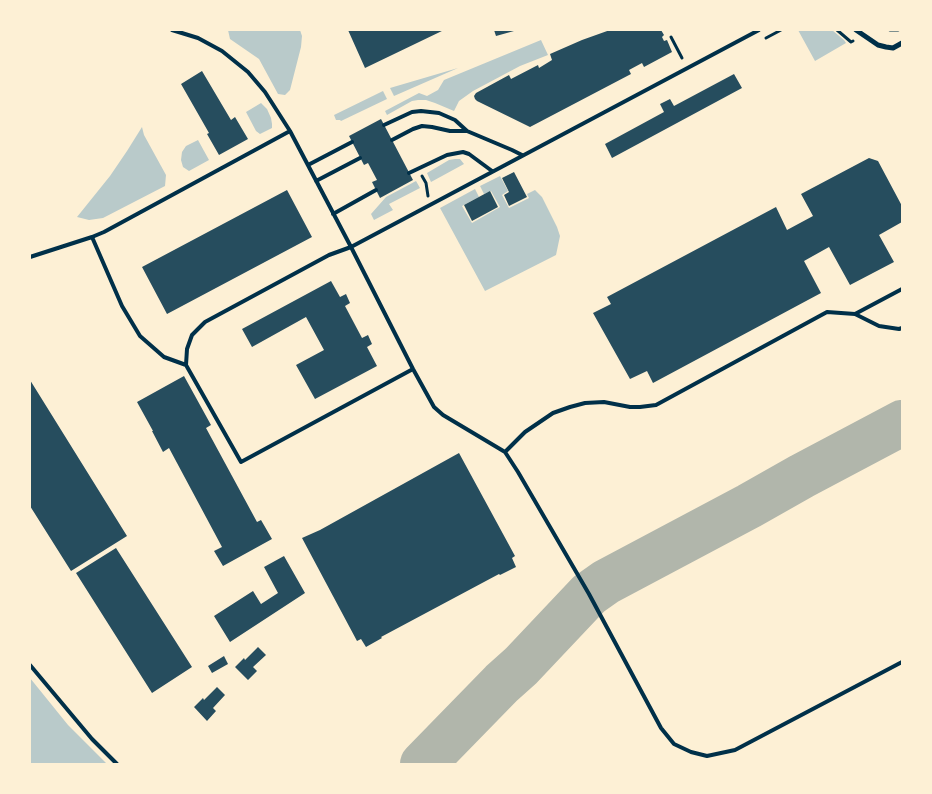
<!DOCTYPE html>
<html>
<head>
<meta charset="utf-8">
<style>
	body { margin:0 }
	#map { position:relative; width:932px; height:794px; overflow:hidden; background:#fdf0d5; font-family:Signika,sans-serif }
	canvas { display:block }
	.frame { position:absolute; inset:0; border:31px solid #fdf0d5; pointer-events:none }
</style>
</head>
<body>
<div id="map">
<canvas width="932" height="794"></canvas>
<div class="frame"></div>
</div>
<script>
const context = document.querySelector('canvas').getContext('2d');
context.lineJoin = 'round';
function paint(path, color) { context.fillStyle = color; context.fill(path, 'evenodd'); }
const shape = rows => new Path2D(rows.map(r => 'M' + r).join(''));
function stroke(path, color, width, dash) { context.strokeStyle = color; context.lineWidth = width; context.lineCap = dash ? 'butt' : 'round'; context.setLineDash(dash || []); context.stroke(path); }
paint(shape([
	[228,30,300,30,302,36,301,47,290,90,285,95,278,94,259,59,230,39],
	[798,30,832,30,844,40,846,43,815,61],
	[541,40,548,55,520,66,473,91,459,101,454,111,435,103,426,100,418,100,412,101,387,115,385,111,419,93,427,96,438,90,444,80],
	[458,68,394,96,390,88],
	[383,91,387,99,341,121,340,120,336,120,334,115],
	[261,103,267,109,271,118,272,124,272,128,260,134,256,131,246,112],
	[142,127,144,135,166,175,165,186,103,218,89,220,77,217,110,176,127,151],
	[198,140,209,160,189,171,183,167,181,160,182,152,186,146],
	[455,159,460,159,464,164,431,182,427,173,449,160],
	[500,176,508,191,502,195,509,208,529,198,527,194,535,190,542,197,557,227,560,236,556,255,485,291,440,208,475,189,479,197,462,206,472,223,500,207,491,191,484,194,480,186],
	[416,181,420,188,389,204,393,210,374,220,371,214,386,197],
	[30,678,68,725,107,764,30,764]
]), '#b9caca');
stroke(shape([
	[423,764,502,683,521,666,589,594,606,582,749,506,802,476,902,423]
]), '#b1b6ab', 46);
paint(shape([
	[348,30,444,30,365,68],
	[494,30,514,30,514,31,496,36],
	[610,30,644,30,644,31,646,30,661,30,664,35,662,37,664,41,667,40,672,52,644,67,642,63,629,70,631,74,530,127,477,101,475,99,474,96,476,93,509,75,511,79,538,65,539,68,552,60,550,54,582,40],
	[202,71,231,120,235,117,248,139,219,155,207,134,209,133,181,84],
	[734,74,742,88,612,158,605,144,664,112,660,104,670,99,674,106],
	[381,119,413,180,380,198,372,182,377,180,368,163,364,165,349,136],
	[869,158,878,161,902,206,902,222,879,235,894,262,850,285,829,247,804,261,821,293,653,383,647,371,630,379,593,313,611,304,607,297,776,207,787,230,813,216,801,194],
	[514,172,527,197,509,206,504,195,509,192,502,178],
	[287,190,312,237,167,314,142,267],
	[490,191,498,207,472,221,464,205],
	[331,281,340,297,346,294,350,303,345,306,362,338,368,335,372,344,367,347,377,366,315,399,296,365,324,350,306,317,252,347,242,329],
	[184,376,211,425,206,428,257,522,261,520,272,539,223,566,214,551,222,547,169,448,163,452,152,431,153,431,137,402],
	[30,380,127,536,71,571,30,506],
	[459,453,515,556,512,558,516,567,500,575,499,574,381,637,382,638,366,647,361,639,357,641,302,538,320,530],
	[116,548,192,667,152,693,76,573],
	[284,556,305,593,230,642,214,616,253,591,261,604,278,593,264,567],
	[258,647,266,655,253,667,257,671,248,680,235,667,244,658,245,660],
	[224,656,228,664,212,673,208,666],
	[217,687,225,695,213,708,216,711,207,721,194,707,203,698,204,700]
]), '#264d5e');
stroke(shape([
	[837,30,851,42,853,41],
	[890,30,898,30],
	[671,37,682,58],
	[766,38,781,30],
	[422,176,426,183,428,196]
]), '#003049', 3);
stroke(shape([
	[172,30,198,38,222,51,248,72,265,92,290,131,351,247,413,369,434,407,443,415,505,452,518,472,589,594,661,728,674,744,691,752,707,756,735,750,902,662],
	[384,125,412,112,421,111,439,113,455,120,467,131,512,150,522,155],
	[392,140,413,129,422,126,432,127,450,131,467,131],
	[308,165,352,142],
	[409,173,447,155,463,152,469,154,492,171],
	[316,181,360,158],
	[333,214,376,190],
	[92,237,122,306,140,336,164,357,186,365,241,462,413,369],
	[30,257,92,237,104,232,290,131],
	[855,314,902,289],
	[186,365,187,349,192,335,205,322,329,255,351,247,759,30],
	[505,452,525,432,553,413,570,407,585,403,604,402,630,407,640,407,656,405,827,312,855,314,879,326,899,329,902,328],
	[30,665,92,739,117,764]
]), '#003049', 4);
stroke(shape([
	[856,30,878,45,886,47,893,48,902,43]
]), '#003049', 5);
</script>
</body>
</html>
